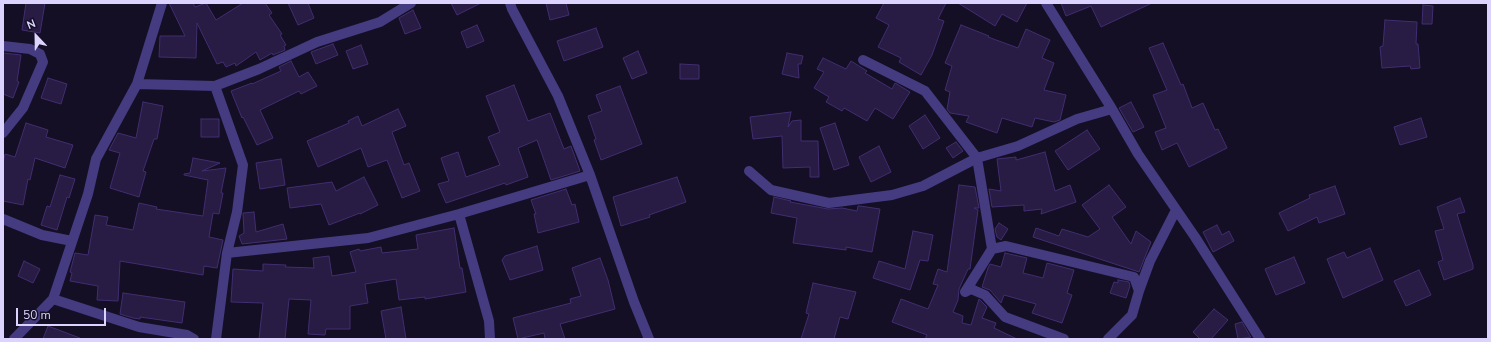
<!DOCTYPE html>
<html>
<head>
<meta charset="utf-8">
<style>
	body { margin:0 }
	#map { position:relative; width:1491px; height:342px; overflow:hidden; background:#140f24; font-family:"Nunito Sans",sans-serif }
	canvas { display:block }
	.frame { position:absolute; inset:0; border:4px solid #dcd3fe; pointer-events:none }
	.north { position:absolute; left:16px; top:16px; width:40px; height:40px; -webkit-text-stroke:3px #140f24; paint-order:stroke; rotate:338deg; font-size:11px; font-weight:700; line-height:16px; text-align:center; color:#dcd3fe }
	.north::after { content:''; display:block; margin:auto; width:14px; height:18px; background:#dcd3fe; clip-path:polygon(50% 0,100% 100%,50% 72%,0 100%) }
	.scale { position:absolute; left:16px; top:308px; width:90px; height:18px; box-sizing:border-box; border:2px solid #dcd3fe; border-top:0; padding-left:5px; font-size:12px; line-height:14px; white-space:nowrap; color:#dcd3fe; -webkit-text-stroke:3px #140f24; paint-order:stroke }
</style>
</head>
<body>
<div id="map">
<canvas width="1491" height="342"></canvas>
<div class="frame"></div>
<div class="north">N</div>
<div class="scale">50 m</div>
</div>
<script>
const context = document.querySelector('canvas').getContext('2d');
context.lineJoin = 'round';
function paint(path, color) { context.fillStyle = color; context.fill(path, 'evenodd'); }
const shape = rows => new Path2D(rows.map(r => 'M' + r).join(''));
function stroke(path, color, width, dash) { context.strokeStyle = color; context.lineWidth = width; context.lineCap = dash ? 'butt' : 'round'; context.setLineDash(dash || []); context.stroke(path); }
const building = shape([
	[26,3,45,3,40,33,22,30,26,3],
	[169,3,193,3,195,7,206,3,216,20,243,3,265,3,272,13,269,15,282,34,280,35,286,45,284,46,285,50,273,55,272,53,260,60,256,52,236,66,235,63,226,67,223,62,217,64,197,23,196,58,159,57,160,36,185,36,169,3],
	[288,3,308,3,314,18,298,25,288,3],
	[451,3,481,3,457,15,451,3],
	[546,3,566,3,569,15,550,20,546,3],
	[884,3,946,3,938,19,944,21,932,55,921,75,899,62,901,58,878,47,889,25,876,18,884,3],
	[958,3,1027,3,1017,22,1002,14,995,26,958,3],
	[1061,3,1152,3,1101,27,1091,6,1066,16,1061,3],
	[1423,5,1433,6,1432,24,1422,24,1423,5],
	[413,10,421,28,405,34,399,18,413,10],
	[1385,20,1417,22,1416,44,1418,44,1420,68,1411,69,1410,66,1382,68,1380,47,1383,46,1385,20],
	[477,25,484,41,467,48,461,32,477,25],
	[961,25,989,36,988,37,1018,48,1026,29,1050,40,1042,58,1054,63,1044,90,1066,95,1060,120,1054,122,1035,118,1032,127,1002,118,997,133,966,122,969,116,950,113,947,109,950,92,945,90,952,66,945,63,961,25],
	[596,28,603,47,564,61,557,41,596,28],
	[1163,43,1181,85,1183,84,1192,108,1203,103,1215,130,1218,129,1227,148,1189,167,1177,143,1162,150,1155,132,1166,128,1153,95,1167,90,1149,48,1163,43],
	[333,44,338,55,316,64,311,52,333,44],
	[361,45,368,64,353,69,346,51,361,45],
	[638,51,647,73,632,79,623,58,638,51],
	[3,53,21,55,17,81,19,82,13,98,3,94,3,53],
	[787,53,803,56,801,64,798,64,799,78,782,74,787,53],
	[823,58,846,69,851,61,867,71,865,73,892,89,895,83,910,92,893,119,875,108,867,121,844,108,842,111,826,102,829,97,814,88,824,72,817,69,823,58],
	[291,61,299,77,308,72,317,86,301,94,299,91,260,110,273,138,257,145,243,117,242,118,231,91,252,83,252,84,281,71,279,67,291,61],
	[680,64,699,65,699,79,680,79,680,64],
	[48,78,67,84,61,104,41,98,48,78],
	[514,85,528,121,550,113,564,149,571,146,580,171,551,180,537,140,518,148,528,177,506,185,505,183,446,203,438,184,449,181,441,158,458,152,466,177,500,165,488,137,500,132,486,96,514,85],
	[620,86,642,144,601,160,594,140,596,139,588,116,602,111,596,95,620,86],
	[143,102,163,106,157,139,154,139,143,171,146,172,139,197,110,188,120,153,109,150,118,133,136,138,143,102],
	[1131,102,1144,127,1133,132,1119,108,1131,102],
	[398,109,406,126,392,132,404,165,409,163,420,191,402,198,387,160,368,167,361,148,318,167,307,141,349,123,348,121,358,116,362,126,398,109],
	[791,112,788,127,792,121,801,120,801,141,818,141,819,177,810,177,810,167,783,168,782,136,753,139,750,117,791,112],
	[925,115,940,138,923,149,909,126,925,115],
	[1421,118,1427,137,1400,145,1394,127,1421,118],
	[201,119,219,119,219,137,201,137,201,119],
	[26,123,48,130,46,137,73,145,65,168,35,158,30,180,28,179,23,205,3,201,3,163,5,154,15,157,26,123],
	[835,123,849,165,834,170,820,128,835,123],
	[1087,130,1100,149,1068,170,1055,151,1087,130],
	[956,142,963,151,953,158,946,148,956,142],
	[879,146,891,172,871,182,859,157,879,146],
	[1045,152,1055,191,1070,185,1076,202,1041,214,1042,209,1024,211,1024,205,992,207,989,189,1001,191,997,159,1016,157,1016,160,1045,152],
	[193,158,220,163,202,171,226,168,221,193,223,193,219,214,213,213,209,237,223,240,217,268,204,266,203,275,120,261,118,301,97,300,98,286,70,281,72,273,70,272,75,253,88,255,95,215,108,217,106,225,133,230,139,203,157,207,156,209,203,216,208,180,184,175,184,174,190,173,193,158],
	[281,159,285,185,260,189,256,163,281,159],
	[60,175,75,179,69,198,67,197,57,230,41,225,47,206,50,207,60,175],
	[364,177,378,205,360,214,360,213,329,225,321,204,290,208,287,188,332,182,336,191,364,177],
	[677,177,686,202,649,215,650,217,621,226,613,197,677,177],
	[959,185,975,187,979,208,974,208,978,210,970,269,968,269,959,289,958,300,953,312,963,316,962,323,971,325,979,299,987,307,982,318,996,323,994,328,1017,339,925,339,927,335,892,322,901,299,928,309,938,285,933,284,938,269,947,272,959,185],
	[1109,185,1126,207,1112,217,1131,244,1136,231,1151,242,1139,272,1033,237,1036,228,1059,236,1062,229,1088,237,1100,229,1082,205,1109,185],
	[1335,186,1345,214,1319,223,1317,217,1288,231,1279,213,1310,198,1309,195,1335,186],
	[566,189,572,205,575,204,579,222,538,233,534,214,536,214,531,200,566,189],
	[774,197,791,201,790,202,828,209,842,208,857,211,858,206,860,206,880,209,872,252,846,247,846,250,793,243,797,218,771,213,774,197],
	[1460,198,1465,212,1457,214,1473,265,1473,269,1444,280,1438,262,1443,260,1435,231,1444,229,1437,207,1460,198],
	[254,212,256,232,283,224,287,239,242,244,239,236,244,233,243,213,254,212],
	[999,223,1008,229,1001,240,997,237,995,229,999,223],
	[1217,225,1222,235,1229,231,1234,241,1213,252,1203,232,1217,225],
	[454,228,460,268,462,268,466,292,425,299,425,297,399,300,396,279,365,284,368,303,350,306,350,329,326,329,325,335,308,334,311,300,289,299,285,339,259,339,263,303,231,302,233,269,263,271,263,264,286,265,285,267,314,268,313,258,329,256,332,276,356,272,350,252,359,249,360,251,381,247,382,253,418,249,416,235,454,228],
	[913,231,933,235,928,261,920,260,910,290,873,278,879,261,905,269,913,231],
	[537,246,543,270,510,280,502,260,505,256,537,246],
	[1370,248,1383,280,1343,298,1327,259,1344,252,1347,258,1370,248],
	[1005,253,1027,258,1023,273,1043,278,1047,263,1074,270,1067,293,1072,295,1062,323,1032,313,1036,304,1004,295,1001,303,990,290,982,287,988,268,990,264,1001,267,1005,253],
	[1294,257,1305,283,1276,295,1265,269,1294,257],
	[600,258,608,280,615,309,560,324,565,339,545,339,544,333,518,339,513,318,571,303,570,299,581,296,572,268,600,258],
	[24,261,40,269,33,283,18,276,24,261],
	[1419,270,1431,295,1406,306,1394,281,1419,270],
	[1118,280,1129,282,1130,286,1126,298,1110,293,1114,282,1118,283,1118,280],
	[813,283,856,292,848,319,840,317,834,339,801,339,809,314,806,313,813,283],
	[123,293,185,302,182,323,140,317,140,319,133,318,120,314,123,293],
	[401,307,406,339,386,339,381,311,401,307],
	[1214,309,1228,320,1211,339,1200,339,1193,332,1214,309],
	[1242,322,1250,336,1251,337,1238,339,1235,324,1242,322],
	[48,326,80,338,80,339,43,339,48,326]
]);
paint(building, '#281b44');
stroke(building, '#412e70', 1);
stroke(shape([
	[510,3,512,9,558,96,590,175,634,302,649,339],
	[1046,3,1112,109,1138,154,1195,237,1260,339],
	[3,46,30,49,40,54,43,62,23,108,3,133],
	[863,60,925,91,977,158,992,249,965,292,971,289,985,295,1005,317,1064,339],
	[137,84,215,86,259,69,317,42,380,22,411,3],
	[215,86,243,165,237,212,227,253,216,339],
	[749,171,771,190,829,203,892,195,923,186,977,158,1018,146,1077,119,1112,109],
	[459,214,489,321,490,339],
	[3,219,42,235,72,241],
	[992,249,1006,246,1134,277,1139,291],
	[227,253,368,238,459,214,590,175],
	[53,299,139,327,187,335,194,339],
	[14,339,53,299,88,194,96,159,137,84,162,3],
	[1108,339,1132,315,1139,291,1150,261,1176,210]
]), '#443b81', 10);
</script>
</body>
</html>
